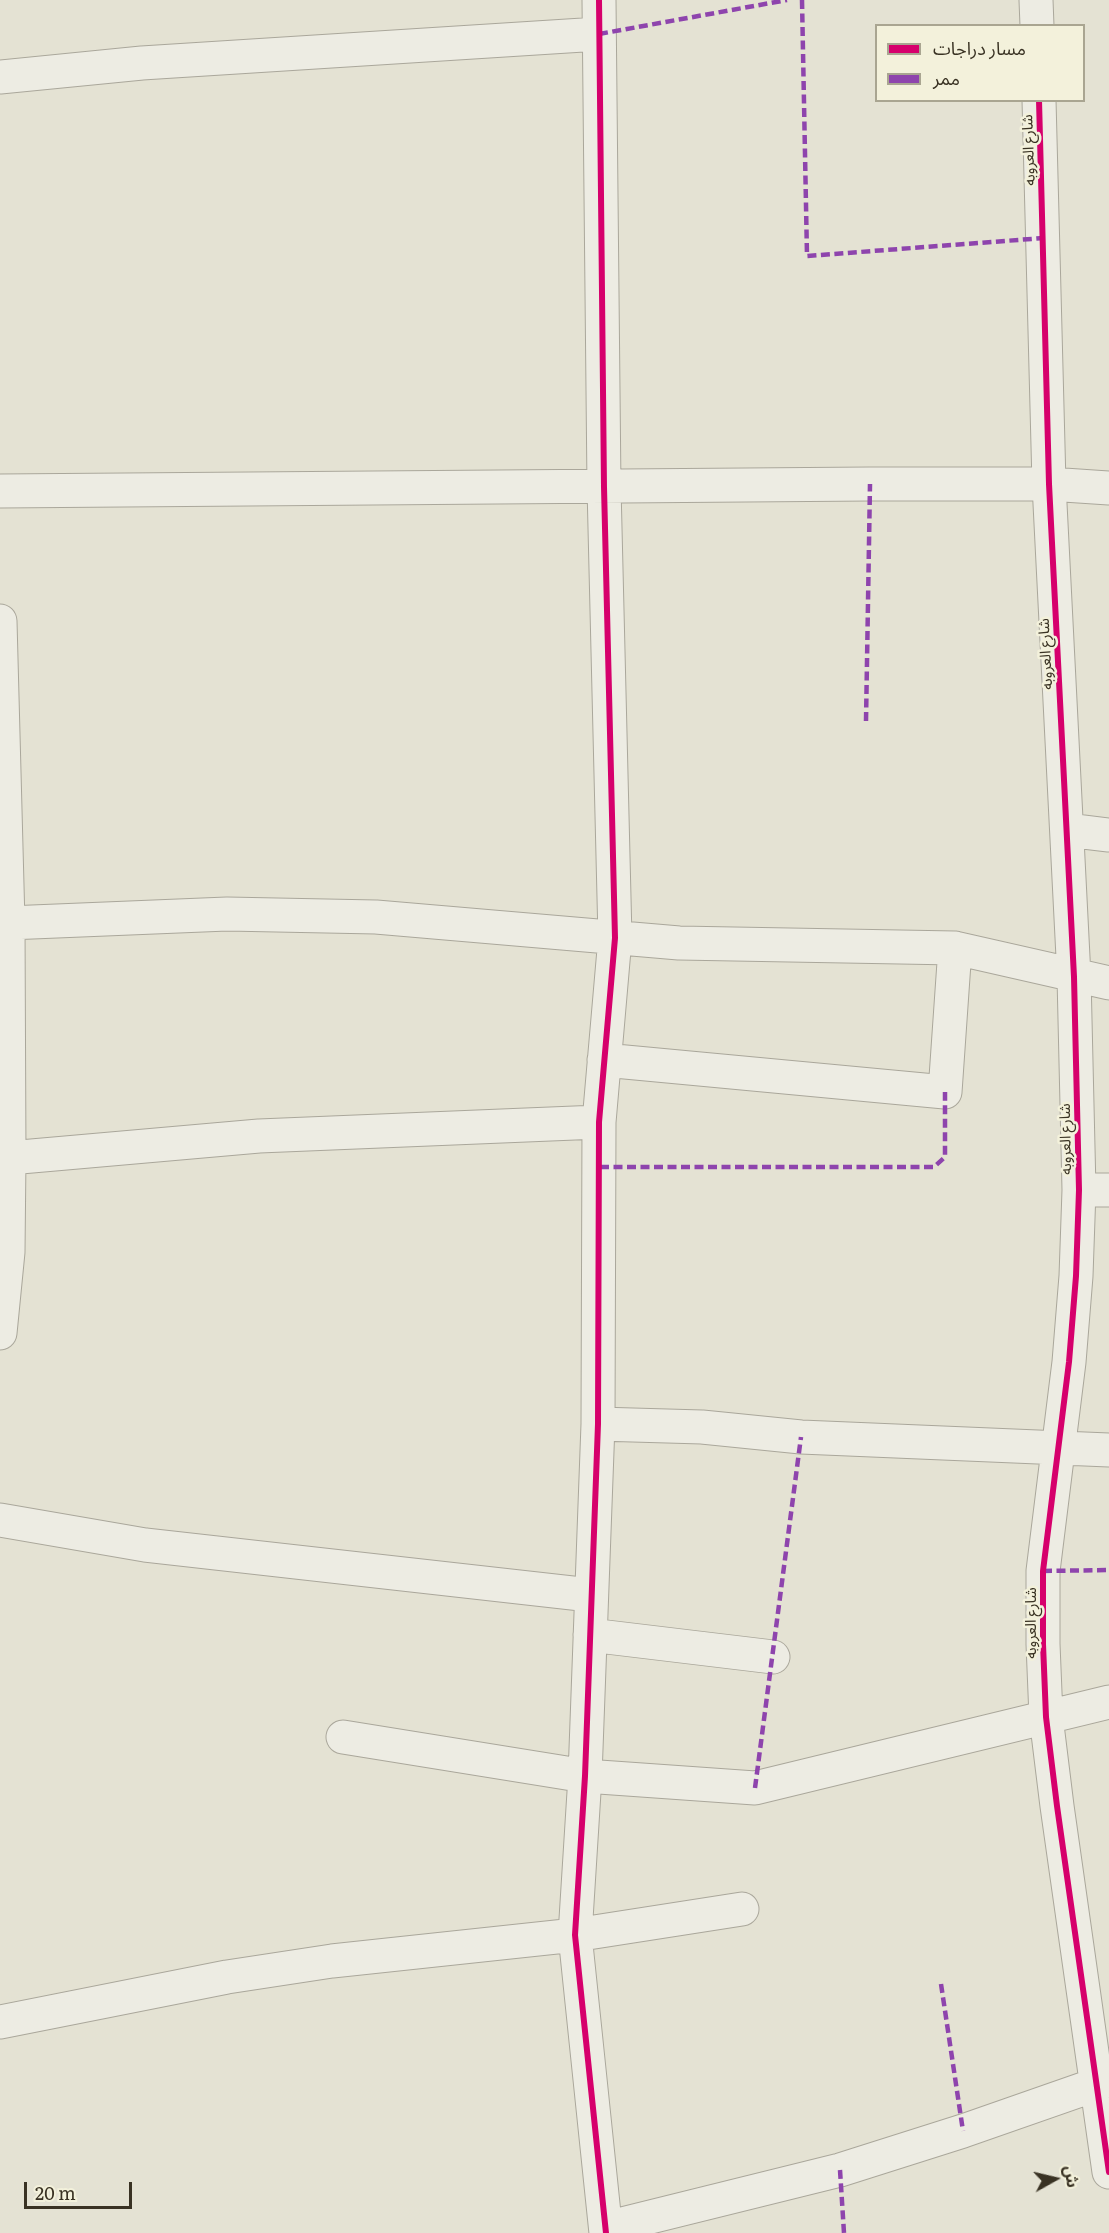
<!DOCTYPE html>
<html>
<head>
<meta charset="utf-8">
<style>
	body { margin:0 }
	#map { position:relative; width:1109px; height:2233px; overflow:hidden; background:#e4e2d3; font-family:Literata,"Noto Sans Arabic",serif }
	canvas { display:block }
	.legend { position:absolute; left:875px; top:24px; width:210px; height:78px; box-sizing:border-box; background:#f3f1db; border:2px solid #a9a591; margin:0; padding:8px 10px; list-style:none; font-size:18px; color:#393223 }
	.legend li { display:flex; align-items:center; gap:12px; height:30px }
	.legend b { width:30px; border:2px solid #a9a591 }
	.north { position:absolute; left:1025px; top:2149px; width:60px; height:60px; -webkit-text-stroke:4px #f3f1db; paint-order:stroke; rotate:82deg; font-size:16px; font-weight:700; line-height:24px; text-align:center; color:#393223 }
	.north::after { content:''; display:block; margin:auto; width:21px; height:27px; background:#393223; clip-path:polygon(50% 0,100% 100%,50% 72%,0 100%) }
	.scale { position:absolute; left:24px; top:2182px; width:108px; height:27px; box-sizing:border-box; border:3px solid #393223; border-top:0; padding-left:8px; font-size:18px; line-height:21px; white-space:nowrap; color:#393223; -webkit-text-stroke:4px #f3f1db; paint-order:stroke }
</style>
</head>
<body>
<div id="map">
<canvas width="1109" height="2233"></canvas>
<ul class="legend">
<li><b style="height:8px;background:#d6006c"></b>مسار دراجات</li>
<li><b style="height:8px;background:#8e44ad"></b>ممر</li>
</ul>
<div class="north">ش</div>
<div class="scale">20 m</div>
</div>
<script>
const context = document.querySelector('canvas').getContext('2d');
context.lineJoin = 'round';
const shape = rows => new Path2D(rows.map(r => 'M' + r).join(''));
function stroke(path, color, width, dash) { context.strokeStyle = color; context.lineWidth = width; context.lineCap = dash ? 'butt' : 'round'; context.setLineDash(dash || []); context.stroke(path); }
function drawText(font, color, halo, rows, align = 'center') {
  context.font = font + ' Literata,"Noto Sans Arabic",serif'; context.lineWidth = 5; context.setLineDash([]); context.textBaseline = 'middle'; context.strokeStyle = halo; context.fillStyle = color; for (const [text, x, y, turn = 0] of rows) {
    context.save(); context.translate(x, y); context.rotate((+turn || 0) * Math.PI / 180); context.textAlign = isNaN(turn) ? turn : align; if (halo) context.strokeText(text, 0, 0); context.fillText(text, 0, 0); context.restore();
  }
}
const minor = shape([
	[599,0,604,487,615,938,599,1122,598,1424,585,1776,575,1935,606,2233],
	[1036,0,1037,26],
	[0,77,142,63,599,34],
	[1039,100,1049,484,1074,977,1079,1190,1076,1276,1069,1362,1043,1571,1043,1644,1046,1717,1057,1806,1109,2172],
	[0,491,870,484,1049,484,1109,488],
	[0,621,8,923,9,1158,8,1252,0,1333],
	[1067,830,1109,835],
	[8,923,227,914,376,917,679,943,955,948,1109,983],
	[604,1060,945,1092,955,948],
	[9,1158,259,1136,599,1122],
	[1079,1190,1109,1190],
	[598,1424,702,1427,801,1437,1109,1450],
	[0,1520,145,1545,590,1595],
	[590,1635,773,1657],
	[343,1737,585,1776,755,1788,1109,1702],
	[0,2022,227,1977,332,1961,575,1935,742,1909],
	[606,2228,840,2170,963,2131,1109,2080]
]);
stroke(minor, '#aaa79b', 35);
stroke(minor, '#edece3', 33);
stroke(shape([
	[802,0,807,256,1044,238],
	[599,34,787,0],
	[866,721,870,484],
	[600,1167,934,1167,945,1157,945,1092],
	[1043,1571,1109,1570],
	[755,1788,801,1437],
	[941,1984,963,2131],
	[840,2170,844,2233]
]), '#8e44ad', 4.5, [9, 4.5]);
stroke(shape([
	[599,0,604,487,615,938,599,1122,598,1424,585,1776,575,1935,606,2233],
	[1039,100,1049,484,1074,977,1079,1190,1076,1276,1069,1362,1043,1571,1043,1644,1046,1717,1057,1806,1109,2172]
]), '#d6006c', 6);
drawText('15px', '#393223', '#f3f1db', [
	["شارع العروبه",1029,150,-92],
	["شارع العروبه",1046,654,-93],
	["شارع العروبه",1066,1139,-91],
	["شارع العروبه",1032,1623,-90]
]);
</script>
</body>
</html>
